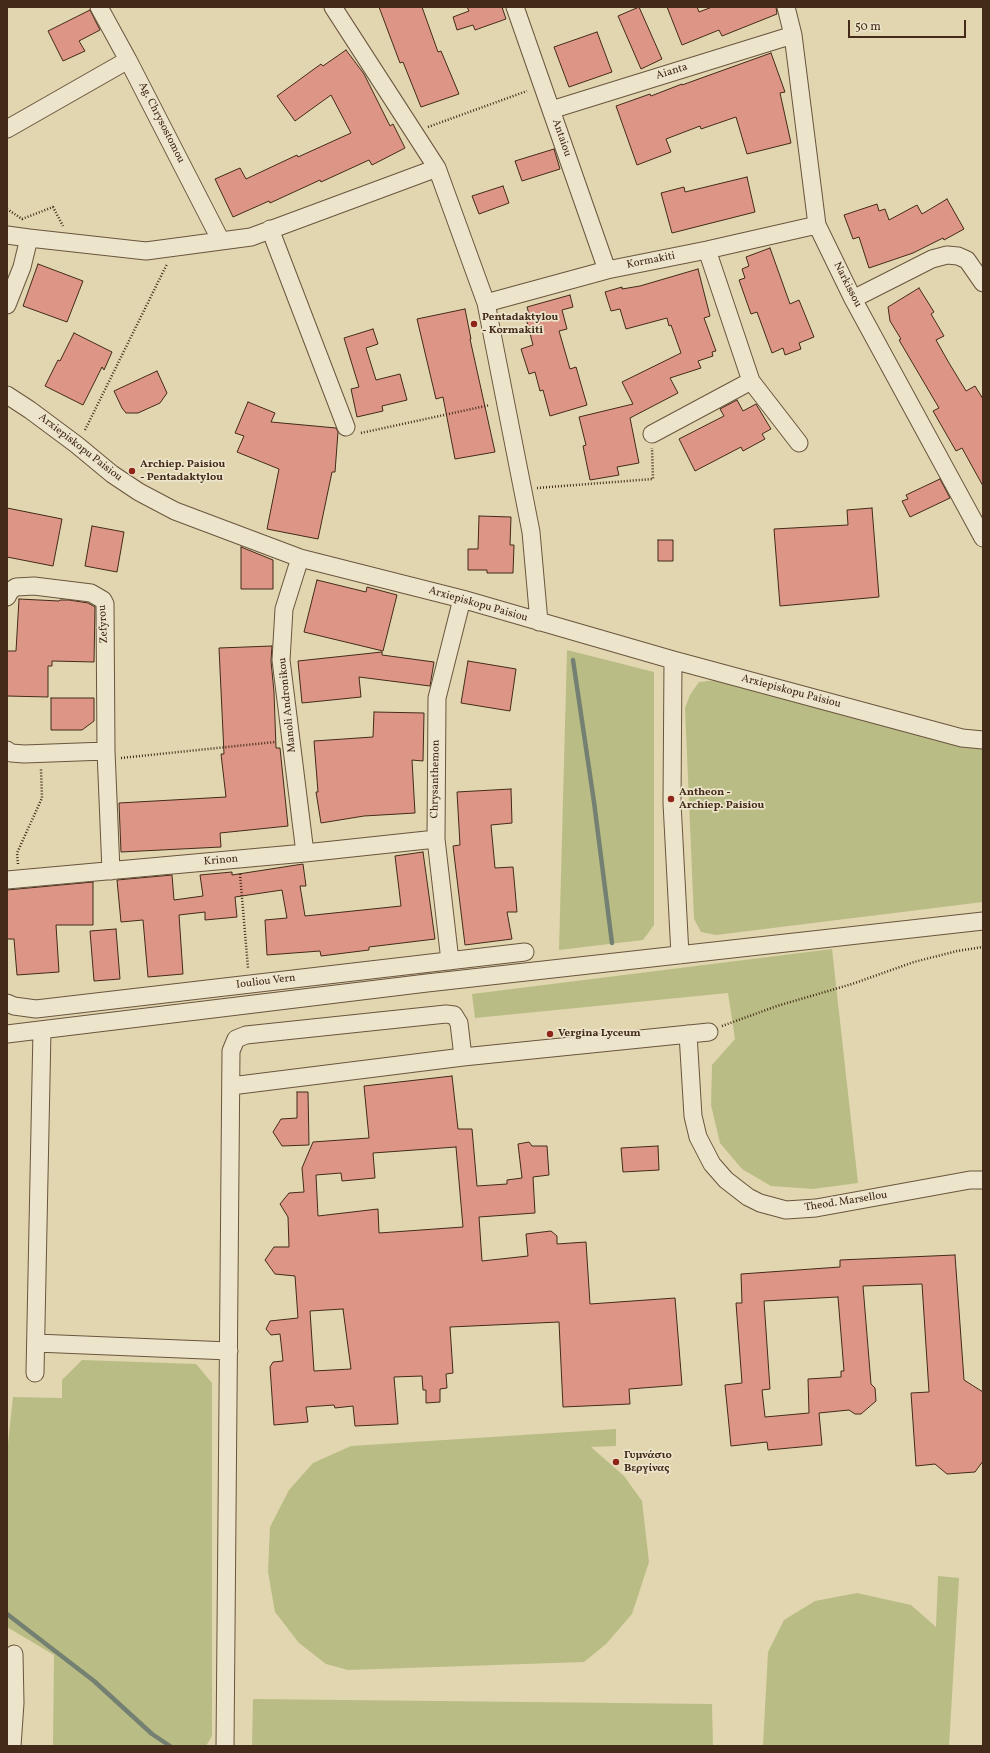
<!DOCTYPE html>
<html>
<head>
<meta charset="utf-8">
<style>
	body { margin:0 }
	#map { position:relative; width:990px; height:1753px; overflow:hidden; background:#e1d6af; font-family:Vollkorn,serif }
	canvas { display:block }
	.frame { position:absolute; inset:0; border:8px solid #432a19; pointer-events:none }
	.scale { position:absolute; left:848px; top:20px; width:118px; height:18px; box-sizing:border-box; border:2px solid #432a19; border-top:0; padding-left:5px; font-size:12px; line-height:14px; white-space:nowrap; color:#432a19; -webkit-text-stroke:3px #ece4cb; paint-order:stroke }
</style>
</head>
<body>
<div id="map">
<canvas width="990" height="1753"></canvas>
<div class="frame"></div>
<div class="scale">50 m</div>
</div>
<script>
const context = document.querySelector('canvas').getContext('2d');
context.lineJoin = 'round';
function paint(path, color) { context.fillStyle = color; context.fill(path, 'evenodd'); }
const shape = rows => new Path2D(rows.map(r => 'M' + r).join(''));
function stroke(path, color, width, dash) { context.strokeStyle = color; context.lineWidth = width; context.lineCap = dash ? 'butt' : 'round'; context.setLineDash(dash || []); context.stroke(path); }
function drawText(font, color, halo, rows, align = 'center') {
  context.font = font + ' Vollkorn,serif'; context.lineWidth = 3.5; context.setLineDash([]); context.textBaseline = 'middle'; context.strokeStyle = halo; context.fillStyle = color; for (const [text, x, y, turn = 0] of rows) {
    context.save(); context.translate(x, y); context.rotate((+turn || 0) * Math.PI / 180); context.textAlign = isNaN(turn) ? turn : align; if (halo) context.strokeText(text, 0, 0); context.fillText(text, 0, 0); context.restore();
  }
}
paint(shape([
	[567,650,654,672,654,925,643,940,559,950],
	[717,680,901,730,983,748,983,902,716,935,701,932,694,919,685,708,690,695,699,682],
	[832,949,858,1183,813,1189,771,1186,742,1169,720,1143,711,1105,712,1065,735,1039,728,993,475,1018,472,994],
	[82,1360,196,1364,212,1383,212,1736,206,1746,53,1746,54,1655,7,1627,7,1453,13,1397,62,1398,62,1380],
	[616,1429,616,1446,591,1447,624,1476,642,1501,649,1562,632,1614,606,1644,584,1662,348,1670,326,1664,299,1643,275,1612,268,1572,270,1527,289,1490,313,1463,351,1446],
	[938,1576,959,1578,949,1746,763,1746,768,1652,784,1620,815,1601,857,1593,911,1605,936,1627],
	[253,1699,712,1704,713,1746,252,1746]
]), '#babc85');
stroke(shape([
	[573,660,594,802,612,943],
	[7,1614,94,1681,152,1734,170,1746]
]), '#748071', 4.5);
const building = shape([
	[379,7,422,7,438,52,441,51,459,94,421,107,403,62,400,63,379,7],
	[467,7,502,7,506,19,475,30,473,25,457,30,453,17,469,11,467,7],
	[639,7,662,59,641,69,618,16,639,7],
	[667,7,697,7,699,12,712,7,776,7,777,14,722,36,719,30,682,45,667,7],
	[90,10,100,30,79,41,85,51,63,61,48,31,90,10],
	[597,32,612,72,569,87,554,47,597,32],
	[346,50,364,74,390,126,393,124,405,148,372,165,369,160,321,182,320,180,270,203,269,201,233,217,215,179,240,168,246,179,297,155,298,157,351,133,331,95,295,121,277,96,321,64,323,66,346,50],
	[771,53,785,92,780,93,791,143,747,154,736,117,701,129,700,126,666,139,671,152,637,165,616,106,650,94,651,96,682,84,682,85,771,53],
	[554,149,560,169,522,181,515,161,554,149],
	[747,177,755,212,672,233,661,193,684,187,685,192,747,177],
	[503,186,509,203,479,214,472,196,503,186],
	[947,199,964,229,944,240,943,238,913,253,869,268,859,237,853,239,844,215,877,204,879,211,885,209,889,220,917,205,922,214,947,199],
	[770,248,790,304,799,300,814,337,799,343,801,349,785,355,783,348,772,353,757,312,751,314,739,280,745,278,742,269,749,266,746,257,770,248],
	[38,264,83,281,67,322,23,306,38,264],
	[698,269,710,316,704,318,716,351,712,352,713,356,698,361,701,368,670,378,678,393,630,418,639,463,617,467,619,475,590,480,583,446,586,445,579,417,633,404,622,382,681,353,671,325,669,326,667,318,626,329,620,309,611,311,605,292,622,287,622,289,640,286,698,269],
	[919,288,934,312,931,314,944,336,936,340,949,363,966,391,975,386,983,399,983,486,962,448,956,451,933,411,939,408,899,340,901,339,890,321,888,307,919,288],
	[570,295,573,307,562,310,567,329,559,331,570,369,576,367,587,405,550,416,543,390,540,391,535,372,529,374,521,349,533,345,526,318,529,314,527,307,570,295],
	[465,309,471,339,470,339,495,452,455,459,443,397,436,399,417,319,465,309],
	[373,329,378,344,366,348,376,380,400,374,407,400,382,406,383,411,357,417,351,389,359,387,344,338,373,329],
	[74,333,112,352,104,370,102,367,83,405,45,386,58,360,60,361,74,333],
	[157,371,167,393,160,403,138,413,126,413,122,408,114,391,157,371],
	[737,400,743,411,756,404,771,429,762,434,765,439,743,451,741,447,695,471,679,439,724,416,720,409,737,400],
	[248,402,275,413,271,422,336,428,338,432,335,472,332,472,318,539,267,529,279,469,237,452,244,436,235,433,248,402],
	[940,479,950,498,910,517,902,501,908,499,906,495,940,479],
	[7,508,62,519,53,566,7,557,7,508],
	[872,508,879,597,780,606,774,529,848,525,847,510,872,508],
	[479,516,511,517,510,545,514,545,513,573,487,573,487,570,468,570,468,549,478,549,479,516],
	[92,526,124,532,117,572,85,566,92,526],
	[658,540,673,540,673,561,658,561,658,540],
	[241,547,273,560,273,589,241,589,241,547],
	[317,580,366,592,367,587,397,595,383,651,304,632,317,580],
	[19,599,59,601,60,600,69,600,88,603,95,607,94,662,52,661,52,666,48,666,48,697,7,696,7,651,16,651,19,599],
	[272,646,271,661,274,692,276,748,280,748,288,826,220,833,221,847,121,852,119,803,226,797,221,754,224,754,219,648,272,646],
	[382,652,382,655,434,662,430,686,359,677,361,697,302,703,298,661,382,652],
	[468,661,516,669,510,711,461,703,468,661],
	[51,698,94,698,94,721,82,730,51,730,51,698],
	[374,712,424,713,423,761,412,760,415,813,364,816,321,823,316,792,318,792,314,741,373,737,374,712],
	[511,789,512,823,491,825,495,868,513,867,517,912,507,912,512,939,465,945,453,846,460,845,457,792,511,789],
	[423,852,435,939,369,947,369,950,321,956,320,951,267,955,265,920,287,918,282,890,235,897,237,917,205,920,205,912,179,915,183,974,148,977,143,920,121,922,117,880,172,875,174,900,203,896,200,875,232,872,232,875,303,864,306,886,300,886,305,916,401,906,395,856,423,852],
	[93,882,93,925,56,925,59,972,17,975,14,939,7,939,7,890,93,882],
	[116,929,120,979,94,981,90,931,116,929],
	[452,1076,458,1129,472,1129,477,1186,507,1184,507,1180,522,1178,518,1144,529,1142,532,1146,547,1146,549,1175,533,1177,535,1213,479,1217,482,1261,528,1256,526,1234,551,1231,557,1236,557,1244,586,1242,590,1304,675,1298,682,1385,629,1389,630,1404,563,1407,559,1322,450,1327,453,1373,446,1374,447,1388,440,1389,440,1402,426,1403,426,1390,423,1390,422,1376,394,1377,398,1424,355,1426,353,1406,335,1408,334,1405,306,1407,308,1422,274,1425,270,1367,273,1362,283,1361,280,1334,271,1335,266,1329,270,1321,298,1318,295,1276,275,1274,265,1260,274,1247,289,1247,288,1217,280,1204,289,1193,304,1192,302,1168,313,1142,369,1138,364,1086,452,1076],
	[456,1147,463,1227,379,1233,378,1209,318,1216,316,1175,341,1173,342,1181,375,1178,373,1153,456,1147],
	[343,1309,351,1369,314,1371,310,1311,343,1309],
	[297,1092,308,1092,309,1145,282,1146,273,1132,281,1119,297,1118,297,1092],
	[658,1146,659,1170,623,1172,621,1148,658,1146],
	[955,1255,964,1380,983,1392,983,1461,975,1472,947,1474,935,1464,916,1466,911,1393,929,1392,922,1284,863,1286,871,1384,875,1388,876,1401,861,1414,855,1414,849,1410,819,1413,822,1445,768,1450,767,1442,731,1446,725,1385,742,1383,736,1303,742,1303,741,1274,840,1267,840,1260,955,1255],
	[838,1297,844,1371,841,1371,841,1377,808,1379,809,1413,765,1417,762,1390,770,1389,764,1301,838,1297]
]);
paint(building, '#dd9686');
stroke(building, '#432a19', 1);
const minor = shape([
	[99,7,128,60,221,241],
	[333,7,437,168,486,303,531,532,539,622],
	[515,7,607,270],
	[786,7,793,35,817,225,853,299,983,538],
	[551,110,793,35],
	[7,129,128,60],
	[270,229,346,427],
	[7,235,29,238,22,267,7,305],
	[29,238,146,251,251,237,437,168],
	[707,250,751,381,799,443],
	[853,299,932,259,947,255,958,256,967,260,983,283],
	[486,303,607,270,707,250,817,225],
	[7,395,30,410,77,445,112,474,139,492,175,511,300,558,462,599,673,660,962,738,983,740],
	[652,434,751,381],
	[300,558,284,609,281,660,305,853],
	[7,597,10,591,16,587,34,586,91,593,103,600,105,604,106,751,111,871],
	[673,660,672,803,680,955],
	[7,750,11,753,24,754,106,751],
	[7,880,305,853,436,839],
	[450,961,436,839,437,698,462,599],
	[7,1003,14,1006,36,1009,525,952],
	[7,1034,427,983,983,921],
	[688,1034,693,1116,698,1137,712,1164,726,1180,748,1197,760,1203,786,1210,816,1208,970,1180,983,1180],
	[231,1086,463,1057,709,1032],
	[36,1343,229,1351],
	[35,1373,42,1030],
	[12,1746,15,1703,14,1654],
	[225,1746,231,1051,236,1039,246,1035,446,1014,454,1015,459,1023,463,1057]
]);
stroke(minor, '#6a553e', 19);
stroke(shape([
	[428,127,527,91],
	[7,209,22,219,53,207,63,226],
	[85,430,167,264],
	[361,433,490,405],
	[537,488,653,479,652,448],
	[121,758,275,742],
	[18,864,17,853,42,798,41,769],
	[240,874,248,968],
	[722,1026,777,1006,852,984,914,962,957,951,983,947]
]), '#432a19', 2.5, [1, 2]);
stroke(minor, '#ece4cb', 17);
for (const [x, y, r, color] of [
	[474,324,4,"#8f2418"],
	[132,471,4,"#8f2418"],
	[671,799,4,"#8f2418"],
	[550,1034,4,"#8f2418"],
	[616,1462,4,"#8f2418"]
]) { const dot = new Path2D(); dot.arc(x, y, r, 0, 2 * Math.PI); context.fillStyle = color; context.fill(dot); stroke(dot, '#ece4cb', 1.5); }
drawText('11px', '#432a19', '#ece4cb', [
	["Aianta",672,72,-17],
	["Ag. Chrysostomou",161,123,63],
	["Antaiou",561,138,71],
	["Kormakiti",651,261,-11],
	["Narkissou",847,285,63],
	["Arxiepiskopu Paisiou",80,448,38],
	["Arxiepiskopu Paisiou",478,605,16],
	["Zefyrou",104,624,-93],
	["Arxiepiskopu Paisiou",791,692,15],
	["Manoli Andronikou",288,705,-96],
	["Chrysanthemon",436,779,-89],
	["Krinon",221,861,-5],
	["Iouliou Vern",266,982,-7],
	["Theod. Marsellou",846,1202,-9]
]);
drawText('bold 11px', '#432a19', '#ece4cb', [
	["Pentadaktylou",482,318],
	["- Kormakiti",482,331],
	["Archiep. Paisiou",140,465],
	["- Pentadaktylou",140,478],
	["Antheon -",679,793],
	["Archiep. Paisiou",679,806],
	["Vergina Lyceum",558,1034],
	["Γυμνάσιο",624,1456],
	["Βεργίνας",624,1469]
], 'left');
</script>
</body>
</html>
